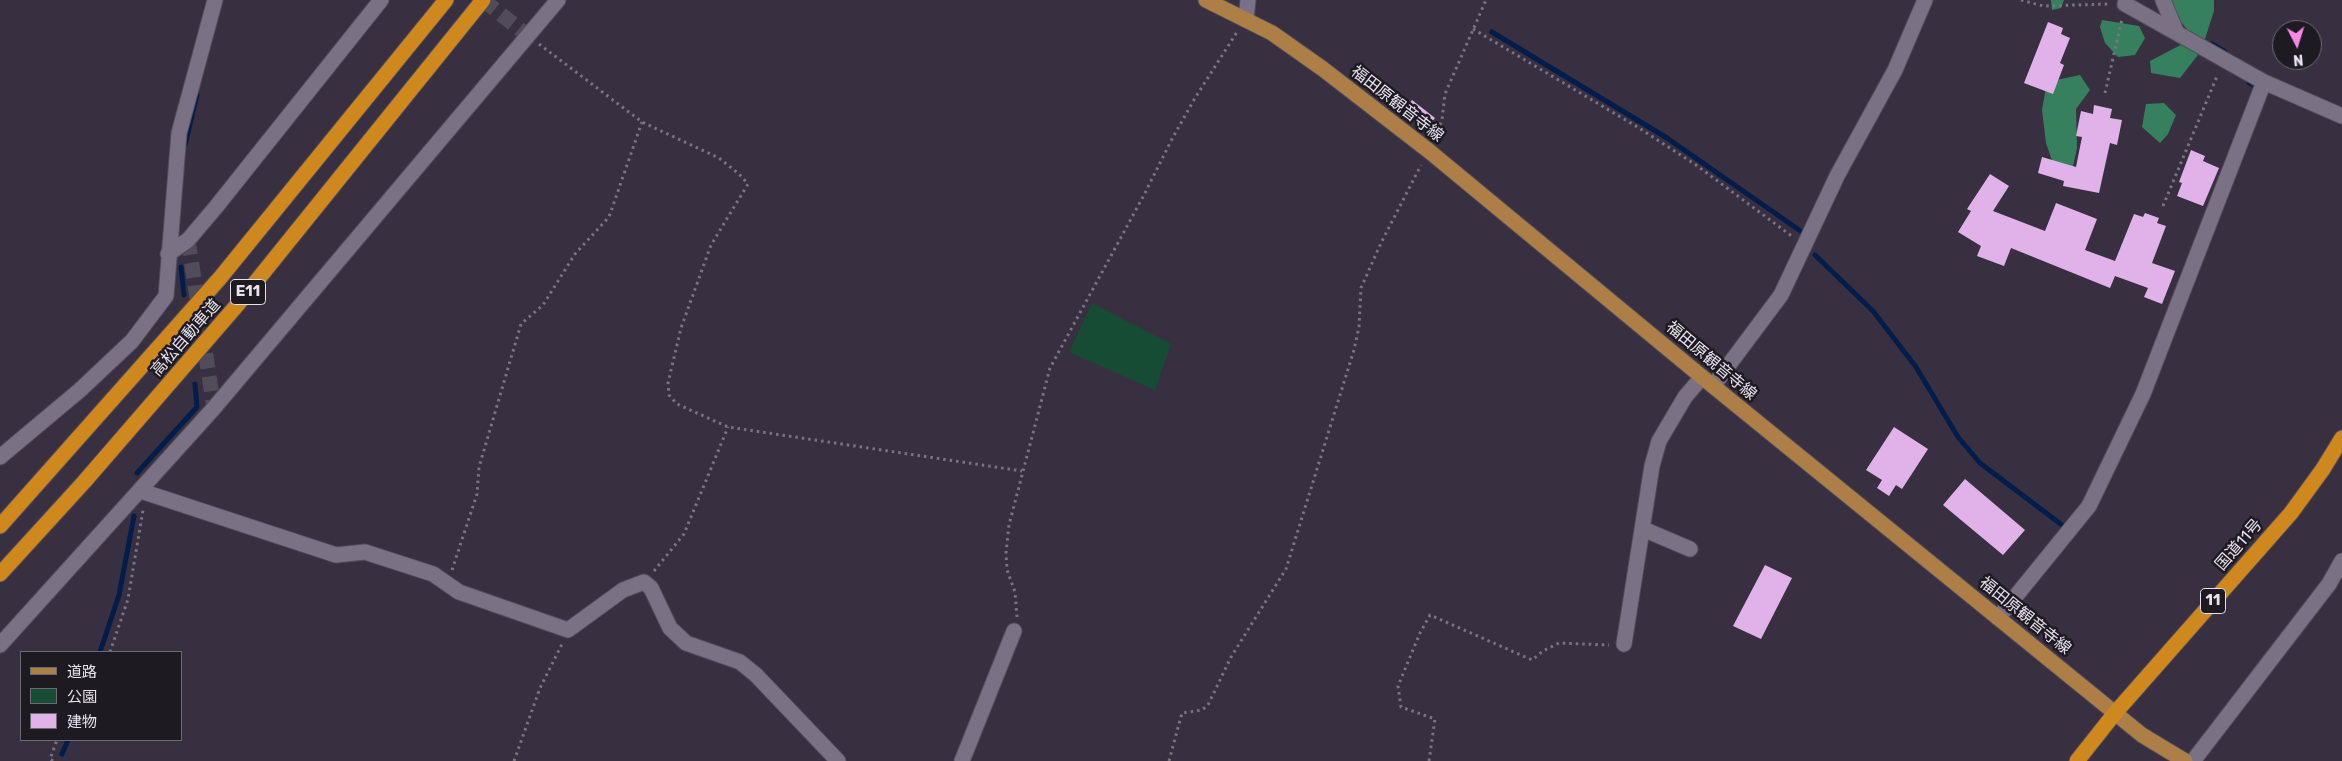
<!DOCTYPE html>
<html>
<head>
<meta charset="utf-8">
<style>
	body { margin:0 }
	#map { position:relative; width:2342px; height:761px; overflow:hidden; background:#383040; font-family:Rubik,"Noto Sans JP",sans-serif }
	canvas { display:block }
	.legend { position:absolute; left:20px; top:651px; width:162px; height:90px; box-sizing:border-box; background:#1e1a21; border:1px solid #6e6a72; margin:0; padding:6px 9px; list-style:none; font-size:15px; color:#e7e2ec }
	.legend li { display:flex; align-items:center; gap:10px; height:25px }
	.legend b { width:25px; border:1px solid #6e6a72 }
	.north { position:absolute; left:2272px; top:20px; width:50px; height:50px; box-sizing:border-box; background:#1e1a21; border:1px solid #6e6a72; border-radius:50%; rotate:175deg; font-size:14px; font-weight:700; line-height:20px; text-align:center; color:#e7e2ec }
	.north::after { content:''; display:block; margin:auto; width:18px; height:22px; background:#fb87e5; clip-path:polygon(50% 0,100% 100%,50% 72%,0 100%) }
</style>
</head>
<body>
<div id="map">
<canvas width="2342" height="761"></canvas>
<ul class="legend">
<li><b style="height:6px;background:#ad7f46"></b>道路</li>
<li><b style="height:14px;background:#154c33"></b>公園</li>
<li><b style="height:14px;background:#e1b1e9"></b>建物</li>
</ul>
<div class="north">N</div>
</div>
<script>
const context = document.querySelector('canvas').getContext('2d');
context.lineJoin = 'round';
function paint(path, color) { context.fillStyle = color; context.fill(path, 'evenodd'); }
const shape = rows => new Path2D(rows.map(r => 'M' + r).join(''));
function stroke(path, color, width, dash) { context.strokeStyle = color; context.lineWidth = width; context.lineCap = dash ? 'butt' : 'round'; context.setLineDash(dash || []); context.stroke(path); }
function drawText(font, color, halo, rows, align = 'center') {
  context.font = font + ' Rubik,"Noto Sans JP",sans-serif'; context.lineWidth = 5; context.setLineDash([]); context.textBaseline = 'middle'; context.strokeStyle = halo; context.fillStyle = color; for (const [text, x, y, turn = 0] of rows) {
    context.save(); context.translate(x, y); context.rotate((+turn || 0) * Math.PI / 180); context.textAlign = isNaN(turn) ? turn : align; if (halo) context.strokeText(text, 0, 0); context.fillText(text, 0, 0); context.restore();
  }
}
paint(shape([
	[1092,303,1171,344,1155,390,1069,352]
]), '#154c33');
paint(shape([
	[2051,0,2064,0,2061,8,2052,10],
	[2169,0,2214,0,2214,11,2201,51,2180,78,2151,73,2150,61,2194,38,2177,17],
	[2102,20,2139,26,2145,38,2135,55,2118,57,2105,43,2100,27],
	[2080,75,2090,90,2076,109,2077,148,2071,175,2058,178,2046,143,2042,110,2047,82],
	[2164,103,2176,115,2168,134,2160,143,2142,127,2146,104]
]), '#37805d');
stroke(shape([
	[1492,32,1667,138,1802,232],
	[2212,44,2225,52],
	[2249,83,2260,88],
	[185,145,197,95],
	[1815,255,1873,311,1916,367,1958,437,1980,463,2062,525],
	[181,267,184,295],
	[137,473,197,407,195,384],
	[100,652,119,595,134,516],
	[62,754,68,740]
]), '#011d4b', 5);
paint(shape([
	[2048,22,2063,28,2061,34,2070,38,2060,63,2064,65,2053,94,2024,83],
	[1412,100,1435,118,1427,129,1404,110],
	[2094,105,2112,109,2110,118,2122,120,2117,145,2110,143,2099,193,2063,186,2064,181,2038,173,2042,157,2076,167,2082,137,2076,136,2081,111,2093,114],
	[2191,150,2205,156,2203,161,2219,168,2203,206,2177,196,2182,183,2179,182],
	[1990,174,2009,186,1993,211,2045,231,2056,203,2097,219,2085,250,2115,261,2134,214,2143,217,2145,213,2159,218,2157,223,2166,226,2152,263,2175,271,2162,304,2144,297,2148,288,2115,276,2110,288,2011,248,2004,266,1977,256,1981,246,1958,232,1971,211,1967,209],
	[1894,427,1928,449,1902,489,1896,485,1889,496,1877,488,1882,480,1866,470],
	[1965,479,2025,530,2003,555,1943,505],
	[1765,565,1792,578,1761,639,1733,626]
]), '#e1b1e9');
stroke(shape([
	[483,0,527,35],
	[188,240,214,408]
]), '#524b5a', 15, [15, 8]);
const minor = shape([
	[2126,0,2125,4,2264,82,2342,116],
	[2163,0,2176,31],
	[1246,19,1248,0],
	[168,254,188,240,216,207,381,0],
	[1713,386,1781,295,1837,176,1895,70,1925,0],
	[0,457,80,390,132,341,166,296,179,133,215,0],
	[141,491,336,555,365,552,433,574,459,592,568,630,623,590,644,582,651,588,670,628,686,643,740,662,756,675,838,761],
	[1643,529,1690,549],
	[1998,618,2089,506,2143,394,2264,82],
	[1624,644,1652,466,1659,441,1685,397,1702,377],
	[0,645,214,408,558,0],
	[962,761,1014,631],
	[2193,761,2329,584,2342,561]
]);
const major = shape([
	[1206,0,1272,33,1323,69,1429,151,1713,386,2115,713,2142,735,2185,761]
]);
const highway = shape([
	[0,526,220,278,446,0],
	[0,574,84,482,238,304,483,0],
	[2077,761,2115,713,2291,513,2323,469,2342,438]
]);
stroke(minor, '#534d5a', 17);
stroke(major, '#534d5a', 17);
stroke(highway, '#534d5a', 17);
stroke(shape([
	[2021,0,2043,6,2109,4],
	[1473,29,1639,128,1696,165,1793,237],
	[539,44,642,122,719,158,739,174,748,184,711,245,681,328,668,383,669,395,677,404,728,427,1022,471],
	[2105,93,2122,19],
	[1435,137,1442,120,1445,94,1486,0],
	[2163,206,2218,74],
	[452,570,477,494,479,467,521,324,543,305,575,254,609,217,642,122],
	[654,571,684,534,728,427],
	[1017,617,1015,592,1007,570,1006,553,1009,525,1050,368,1144,195,1172,139,1195,98,1237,32],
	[110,652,128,599,143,510],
	[53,761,50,759,57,740],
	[514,761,540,688,562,644],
	[1169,761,1182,713,1202,710,1208,705,1231,657,1286,569,1354,350,1359,327,1361,288,1381,243,1421,165],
	[1429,761,1435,719,1401,707,1398,686,1420,633,1430,615,1532,660,1543,651,1559,643,1609,645]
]), '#7a7481', 3, [2.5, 4]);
stroke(minor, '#7a7284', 15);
stroke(major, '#ad7f46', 15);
stroke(highway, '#cf881d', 15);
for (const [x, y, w] of [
	[248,292,35],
	[2213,601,25]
]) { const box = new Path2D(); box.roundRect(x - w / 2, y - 12.5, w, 25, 4); context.fillStyle = '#1e1a21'; context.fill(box); stroke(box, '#e7e2ec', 1); }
drawText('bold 15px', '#e7e2ec', null, [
	["E11",248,292],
	["11",2213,601]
]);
drawText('16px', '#e7e2ec', '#1e1a21', [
	["福田原観音寺線",1397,104,38],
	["高松自動車道",186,338,-49],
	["福田原観音寺線",1711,361,40],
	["国道11号",2239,545,-49],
	["福田原観音寺線",2025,616,39]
]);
</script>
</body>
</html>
